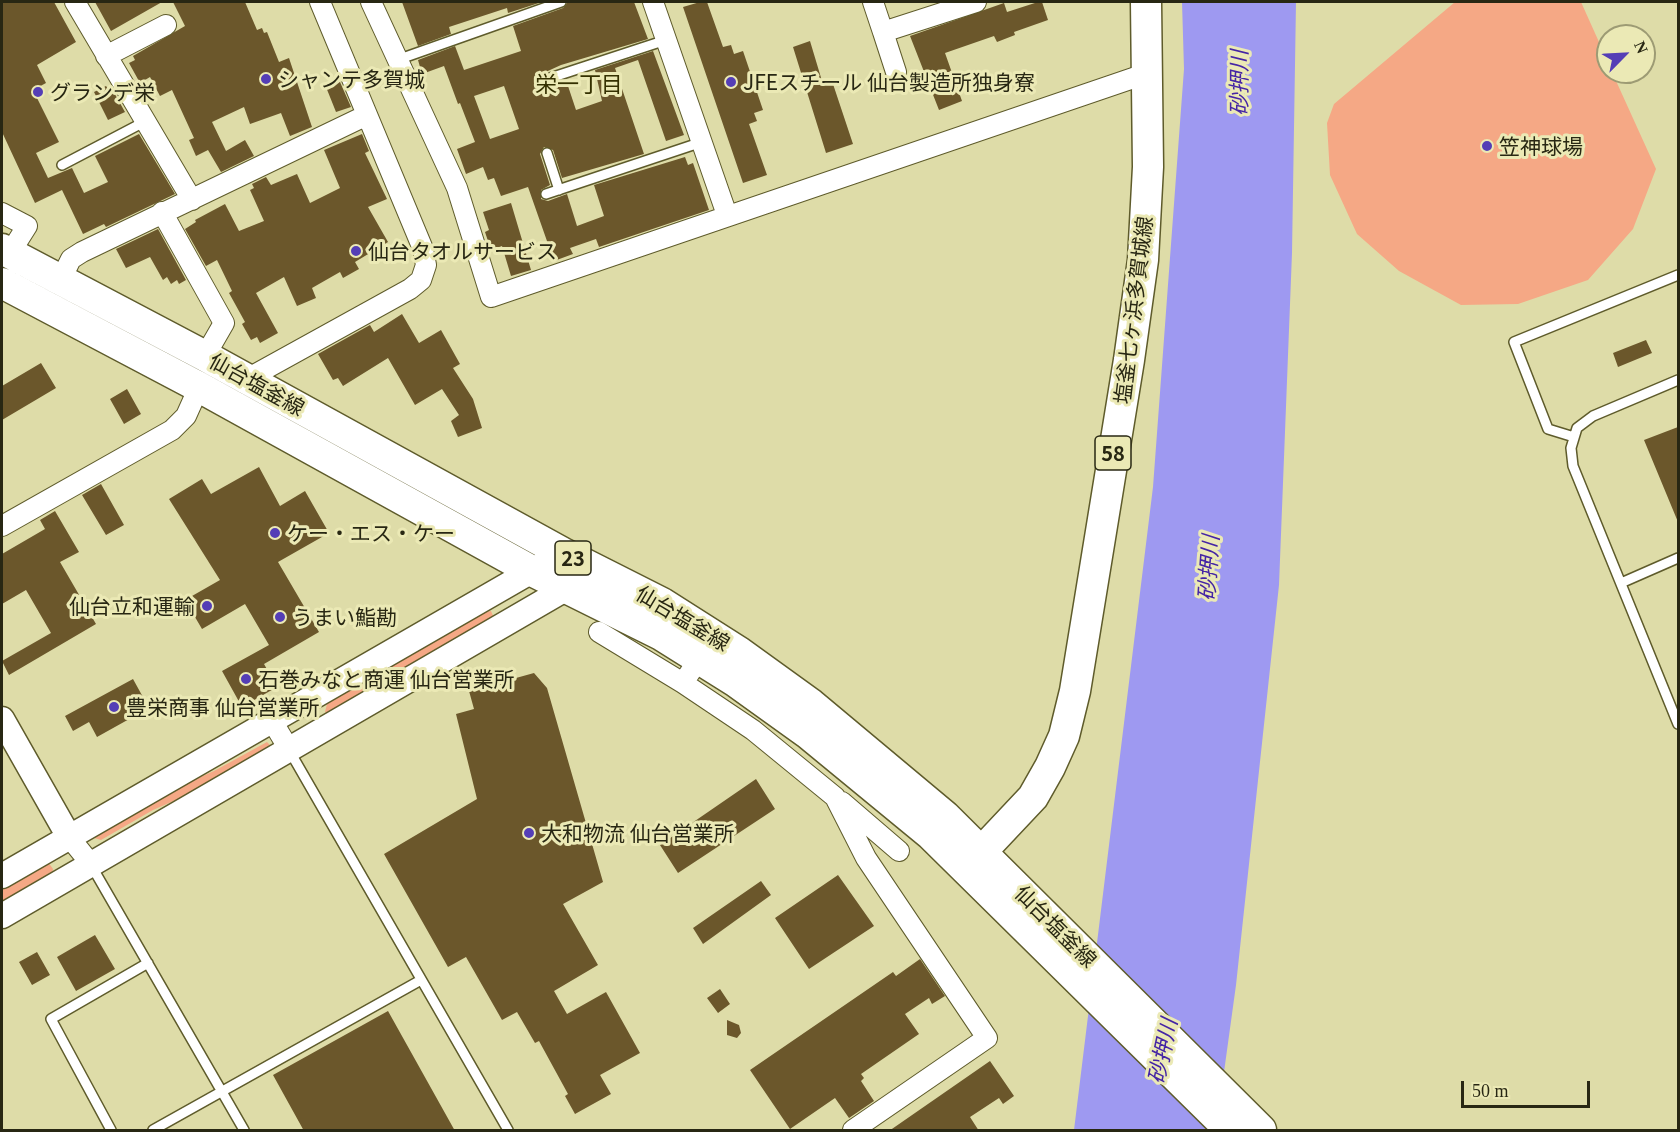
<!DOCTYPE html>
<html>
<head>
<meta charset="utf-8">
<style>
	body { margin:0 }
	#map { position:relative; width:1680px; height:1132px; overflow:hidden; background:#dedca8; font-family:Georgia,serif }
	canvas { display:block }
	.frame { position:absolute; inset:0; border:3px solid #282713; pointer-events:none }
	.north { position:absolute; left:1596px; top:24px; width:60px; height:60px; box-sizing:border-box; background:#ebe9b5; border:2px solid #9d9b74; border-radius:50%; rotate:66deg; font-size:16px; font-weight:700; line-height:24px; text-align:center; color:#282713 }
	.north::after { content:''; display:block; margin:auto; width:21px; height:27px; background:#543eb6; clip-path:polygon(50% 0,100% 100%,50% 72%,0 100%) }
	.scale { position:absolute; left:1461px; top:1081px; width:129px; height:27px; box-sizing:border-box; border:3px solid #282713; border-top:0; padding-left:8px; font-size:18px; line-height:21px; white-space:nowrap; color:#282713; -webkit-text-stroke:4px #ebe9b5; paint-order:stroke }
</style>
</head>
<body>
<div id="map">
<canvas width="1680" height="1132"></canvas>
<div class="frame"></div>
<div class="north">N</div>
<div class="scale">50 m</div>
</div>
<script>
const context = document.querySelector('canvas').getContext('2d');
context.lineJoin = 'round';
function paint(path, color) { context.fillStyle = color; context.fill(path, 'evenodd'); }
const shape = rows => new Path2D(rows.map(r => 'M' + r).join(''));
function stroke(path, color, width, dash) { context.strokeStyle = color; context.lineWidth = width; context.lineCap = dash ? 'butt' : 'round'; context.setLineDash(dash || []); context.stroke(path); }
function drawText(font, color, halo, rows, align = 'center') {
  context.font = font + ' Georgia,"Noto Sans JP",serif'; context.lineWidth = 6; context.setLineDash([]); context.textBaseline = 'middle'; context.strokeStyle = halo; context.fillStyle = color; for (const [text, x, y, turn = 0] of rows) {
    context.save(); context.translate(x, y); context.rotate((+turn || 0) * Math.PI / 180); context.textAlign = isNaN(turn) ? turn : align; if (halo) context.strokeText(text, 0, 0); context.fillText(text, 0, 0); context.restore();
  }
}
paint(shape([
	[1455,2,1581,2,1608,62,1608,72,1612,72,1656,169,1633,229,1588,280,1518,304,1461,305,1399,271,1357,234,1330,175,1327,123,1334,104],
	[491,611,494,618,328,714,325,712,327,704,485,612],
	[267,742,272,747,219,781,153,810,101,840,94,838,93,834,148,800,214,771],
	[48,862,53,869,52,875,2,905,2,885]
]), '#f5a885');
paint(shape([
	[1182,2,1296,2,1292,253,1279,585,1236,985,1216,1130,1074,1130,1153,487,1184,69]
]), '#9e99f1');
paint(shape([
	[2,2,54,2,76,42,37,65,46,83,33,90,59,142,36,153,48,178,72,168,84,193,108,182,95,156,139,134,175,194,106,227,104,224,83,234,62,190,35,203,2,132],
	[95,2,162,2,111,31],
	[173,2,245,2,257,30,262,28,264,33,267,32,279,62,289,58,312,127,290,136,281,113,250,124,244,107,212,122,226,151,245,140,254,156,221,172,208,150,196,156,189,140,194,138,172,90,160,96,150,77,140,83,129,63,135,60,133,56,185,26],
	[402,2,542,2,508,13,507,8,449,27,451,34,418,46],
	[568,2,634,2,648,39,561,65,539,75,539,85,546,87,566,80,576,110,602,101,595,70,653,51,684,135,666,141,638,60,615,68,644,154,562,178,553,150,544,147,540,154,550,185,541,190,541,199,548,201,567,194,577,226,604,216,594,185,685,157,688,165,693,163,709,210,599,247,596,239,570,248,573,254,554,261,528,187,501,196,494,178,488,180,483,167,466,174,457,149,475,142,460,103,458,104,444,66,422,74,418,60,455,46,464,70,521,51,513,26,563,8],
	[504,86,519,129,490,139,474,96],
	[700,2,707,2,723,47,731,45,734,54,743,51,763,110,754,113,757,121,749,124,767,175,743,183,683,7],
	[1038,2,1042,2,1048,20,1014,32,1015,35,997,42,994,36,945,53,962,101,939,110,910,36,1004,3,1007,12],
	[810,41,822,81,831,78,853,144,826,153,793,47],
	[340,82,351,107,336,112,326,87],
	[106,86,109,90,112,89,125,112,108,120,94,92],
	[362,134,369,151,365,153,387,199,368,207,388,242,355,262,359,269,343,278,340,272,312,288,316,298,297,306,284,277,256,293,278,333,260,343,257,337,251,340,242,324,245,322,229,293,232,291,217,260,206,266,185,229,196,222,195,220,225,204,239,231,264,221,250,190,254,188,252,184,266,177,271,185,297,174,310,203,340,188,324,150],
	[511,203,531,270,511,276,502,246,491,250,485,232,489,230,483,212],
	[158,229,186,280,179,284,177,280,171,284,167,277,163,280,150,257,126,268,116,249],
	[402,314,419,343,441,330,460,364,453,368,473,399,482,428,458,437,451,421,459,415,442,389,415,405,388,358,343,386,338,378,333,380,318,354,370,325,374,332],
	[1646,340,1652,353,1618,367,1613,353],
	[41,363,56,388,2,420,2,386],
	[127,389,141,414,124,424,110,399],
	[1678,427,1678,522,1644,440],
	[259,467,280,506,305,491,329,533,278,562,319,632,264,664,277,687,242,707,222,671,269,645,245,604,202,629,185,600,220,580,169,499,202,479,211,494],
	[101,484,124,525,106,535,82,495],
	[55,511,79,552,60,562,96,624,9,675,2,661,51,633,26,590,2,604,2,554,45,529,40,520],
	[534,673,547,688,603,882,563,904,598,965,554,991,567,1014,606,992,640,1053,600,1075,611,1094,575,1114,565,1096,568,1094,539,1041,535,1043,517,1012,502,1020,466,957,448,967,384,854,477,799,456,714,474,709,469,691],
	[133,679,149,708,97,737,89,722,73,731,65,716],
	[756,779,775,809,678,873,660,845],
	[838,875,874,926,809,969,775,918],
	[761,881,771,895,703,944,693,928],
	[95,935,115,969,76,991,57,957],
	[37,952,50,975,32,985,19,962],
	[920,959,945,996,932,1004,929,998,905,1014,919,1034,861,1074,864,1078,861,1081,874,1101,849,1118,835,1098,790,1129,750,1070,893,972,896,976],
	[720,989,730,1004,718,1013,707,998],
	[388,1011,455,1131,304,1131,273,1075],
	[727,1020,739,1025,741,1033,737,1038,727,1035],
	[990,1061,1014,1096,1003,1104,999,1098,970,1117,979,1131,889,1131]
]), '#6b572b');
const service = shape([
	[397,60,561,2],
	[544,80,666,40],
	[547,153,559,190],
	[62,165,146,121],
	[546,194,702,142],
	[1678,380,1593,416,1577,428,1571,448,1573,466,1678,724],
	[1574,437,1548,429,1514,342,1678,275],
	[1621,583,1678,558],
	[289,750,508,1130],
	[91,865,244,1130],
	[111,1130,51,1019,148,963],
	[153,1130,421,980]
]);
const minor = shape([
	[75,2,192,200],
	[371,2,457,188,491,297,1148,73],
	[653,2,727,215],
	[873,2,883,32,976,2],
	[883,32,896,72],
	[106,56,166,25],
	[162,212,224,323,205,356],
	[2,213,27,226,10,253],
	[61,279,71,259,82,252,367,115],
	[247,379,410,289,421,280,426,265,423,249,320,2],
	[2,526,172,430,186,416,199,387],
	[599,632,683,683],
	[699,659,683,683,753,730,835,797,866,858,987,1038,853,1130],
	[272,721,289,749],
	[842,802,899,851],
	[69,837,91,864]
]);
const tertiary = shape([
	[2,719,69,837],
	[2,876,563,553],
	[2,916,579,581]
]);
const primary = shape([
	[2,249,205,356,563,553,662,603,739,652,811,704,945,816,1261,1130],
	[2,283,199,387,532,571,661,635,736,682,807,733,931,835,1230,1130],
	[968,866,1033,797,1050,767,1064,736,1075,691,1129,360,1143,260,1148,167,1146,2]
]);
stroke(service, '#5e5b2b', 12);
stroke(minor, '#5e5b2b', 22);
stroke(tertiary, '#5e5b2b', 27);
stroke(primary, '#5e5b2b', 33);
stroke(service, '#fff', 9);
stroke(minor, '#fff', 20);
stroke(tertiary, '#fff', 24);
stroke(primary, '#fff', 30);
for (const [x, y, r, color] of [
	[266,79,6,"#543eb6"],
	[731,82,6,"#543eb6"],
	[38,92,6,"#543eb6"],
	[1487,146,6,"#543eb6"],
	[356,251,6,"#543eb6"],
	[275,533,6,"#543eb6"],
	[207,606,6,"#543eb6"],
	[280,617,6,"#543eb6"],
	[246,679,6,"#543eb6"],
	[114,707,6,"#543eb6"],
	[529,833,6,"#543eb6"]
]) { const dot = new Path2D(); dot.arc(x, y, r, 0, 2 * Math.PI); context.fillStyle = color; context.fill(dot); stroke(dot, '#ebe9b5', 2); }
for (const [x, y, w] of [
	[1113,453,36],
	[573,558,36]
]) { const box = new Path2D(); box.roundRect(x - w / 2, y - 17, w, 34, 4.5); context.fillStyle = '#ebe9b5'; context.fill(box); stroke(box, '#282713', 1.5); }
drawText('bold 20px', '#282713', null, [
	["58",1113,453],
	["23",573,558]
]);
drawText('21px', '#282713', '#ebe9b5', [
	["シャンテ多賀城",278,79],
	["JFEスチール 仙台製造所独身寮",743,82],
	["グランデ栄",50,92],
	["笠神球場",1499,146],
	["仙台タオルサービス",368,251],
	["ケー・エス・ケー",287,533],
	["仙台立和運輸",195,606,"right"],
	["うまい鮨勘",292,617],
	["石巻みなと商運 仙台営業所",258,679],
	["豊栄商事 仙台営業所",126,707],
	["大和物流 仙台営業所",541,833]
], 'left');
drawText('21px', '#282713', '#ebe9b5', [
	["塩釜七ヶ浜多賀城線",1133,310,-83],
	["仙台塩釜線",257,384,29],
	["仙台塩釜線",683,618,31],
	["仙台塩釜線",1056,926,45]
]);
drawText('italic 22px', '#4525a5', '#ebe9b5', [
	["砂押川",1239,83,-90],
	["砂押川",1208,568,-86],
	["砂押川",1162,1051,-78]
]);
drawText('22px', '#343000', '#ebe9b5', [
	["栄一丁目",579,84]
]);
</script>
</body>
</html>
